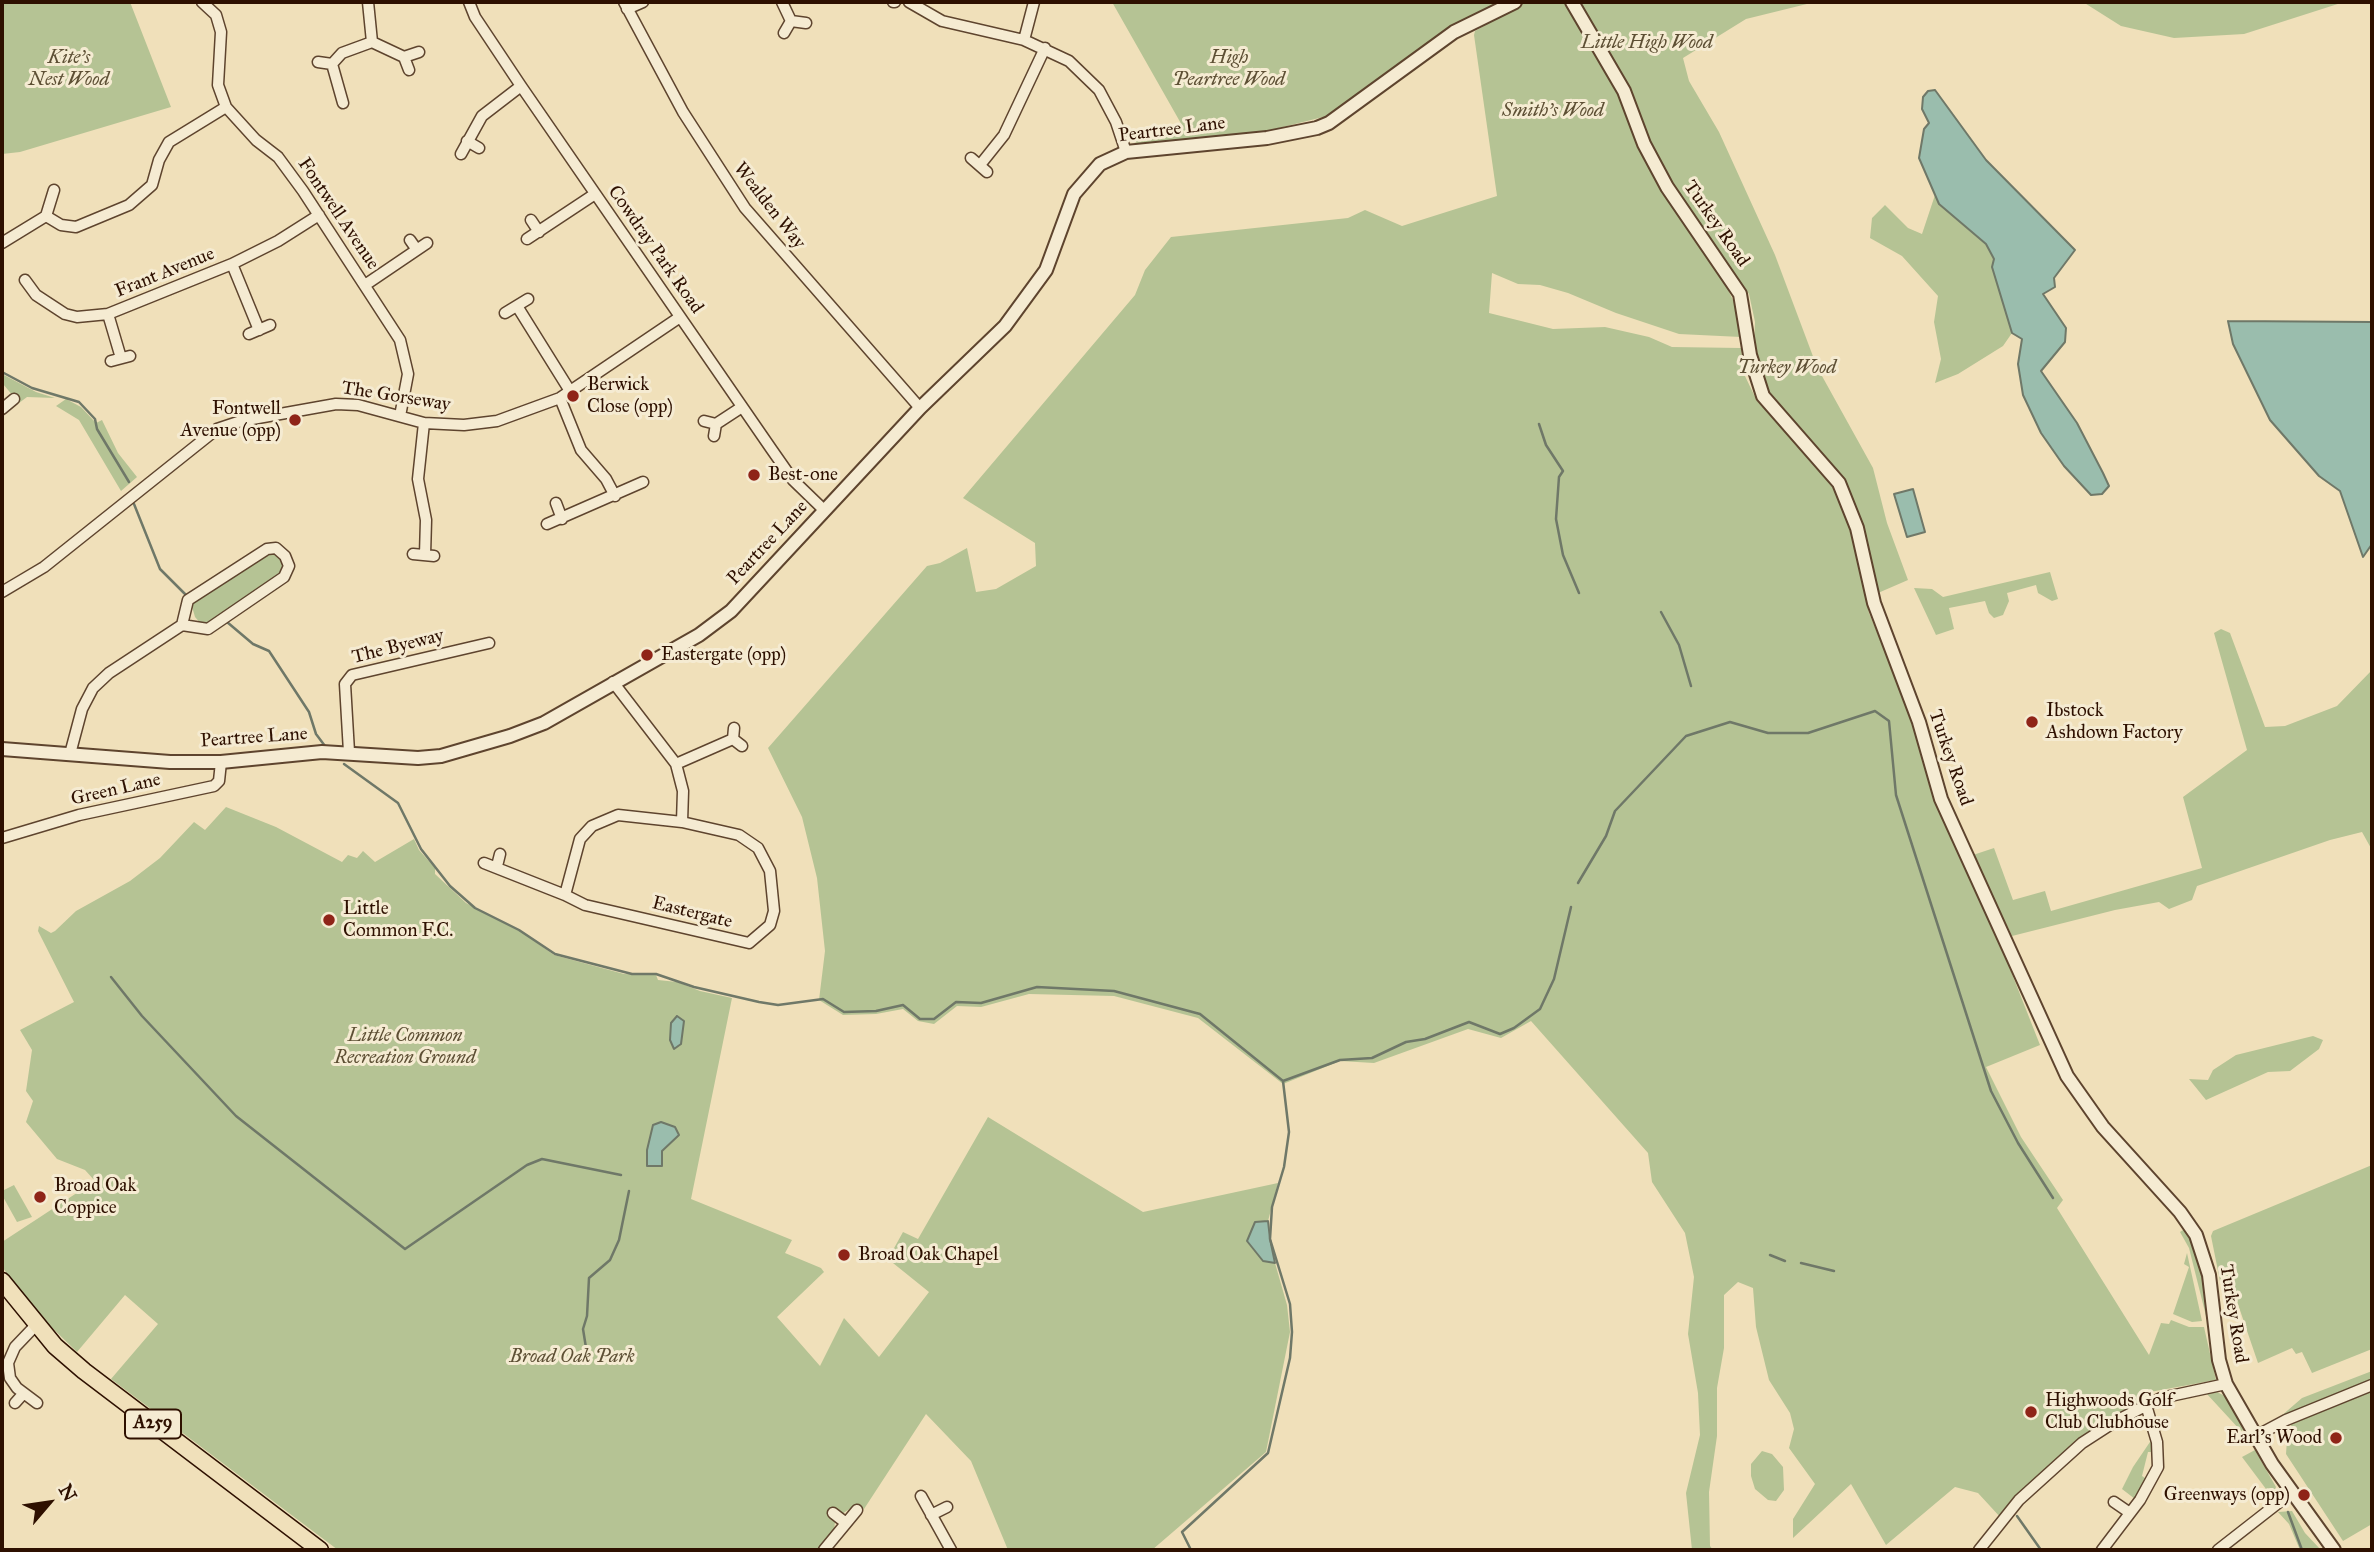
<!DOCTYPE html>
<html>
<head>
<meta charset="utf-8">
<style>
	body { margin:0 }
	#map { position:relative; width:2374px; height:1552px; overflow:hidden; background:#f0e0ba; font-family:"IM FELL Great Primer",serif }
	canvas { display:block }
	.frame { position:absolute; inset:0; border:4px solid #2e1000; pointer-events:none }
	.north { position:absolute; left:14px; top:1468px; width:70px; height:70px; -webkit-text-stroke:5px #f5ebd2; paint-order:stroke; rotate:61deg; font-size:19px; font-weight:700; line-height:28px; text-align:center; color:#2e1000 }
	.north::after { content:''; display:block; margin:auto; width:24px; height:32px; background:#2e1000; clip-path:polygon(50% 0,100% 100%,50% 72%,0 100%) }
</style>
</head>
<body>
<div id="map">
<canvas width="2374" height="1552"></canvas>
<div class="frame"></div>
<div class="north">N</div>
</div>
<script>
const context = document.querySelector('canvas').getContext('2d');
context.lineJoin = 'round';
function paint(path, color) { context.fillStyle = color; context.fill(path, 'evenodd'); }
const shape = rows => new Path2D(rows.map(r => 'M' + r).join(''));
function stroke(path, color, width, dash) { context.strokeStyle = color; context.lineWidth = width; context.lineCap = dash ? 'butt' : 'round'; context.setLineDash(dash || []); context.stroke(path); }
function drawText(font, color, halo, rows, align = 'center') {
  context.font = font + ' "IM FELL Great Primer",serif'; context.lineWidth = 6; context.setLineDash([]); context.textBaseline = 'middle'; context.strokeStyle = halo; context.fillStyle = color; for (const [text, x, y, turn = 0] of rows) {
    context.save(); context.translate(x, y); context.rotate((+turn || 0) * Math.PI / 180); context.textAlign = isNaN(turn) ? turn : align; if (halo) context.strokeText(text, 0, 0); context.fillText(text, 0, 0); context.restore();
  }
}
paint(shape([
	[2,2,130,2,171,107,20,152,2,154],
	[1112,2,1502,2,1331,115,1251,135,1143,144,1133,142,1126,135,1127,128,1155,135,1179,131,1183,127],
	[1526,2,1563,2,1567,5,1629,111,1657,178,1723,279,1740,315,1741,337,1679,334,1616,313,1568,293,1540,285,1518,284,1492,273,1489,313,1553,329,1605,327,1649,337,1672,347,1741,348,1744,374,1757,401,1818,464,1835,486,1852,529,1869,613,1915,723,1930,788,1988,913,2040,1045,1986,1067,2021,1137,2063,1200,2057,1208,2149,1355,2161,1323,2169,1324,2171,1320,2189,1327,2204,1327,2216,1380,2150,1392,2136,1407,2073,1443,2070,1449,2033,1481,2001,1518,1978,1493,1955,1487,1886,1545,1851,1484,1793,1538,1793,1519,1815,1484,1789,1448,1794,1429,1790,1413,1769,1380,1756,1327,1753,1288,1738,1282,1724,1295,1724,1348,1717,1388,1717,1436,1709,1492,1710,1546,1713,1550,1692,1550,1686,1493,1700,1435,1698,1393,1688,1334,1694,1277,1685,1233,1652,1182,1648,1153,1531,1021,1501,1038,1468,1029,1374,1063,1340,1061,1283,1084,1198,1018,1114,996,1029,994,981,1007,957,1006,934,1024,918,1021,903,1009,876,1014,843,1015,819,1000,825,951,817,878,802,817,768,748,927,566,940,563,967,548,976,592,996,589,1036,566,1035,543,963,498,1135,295,1145,270,1171,237,1348,218,1365,210,1402,226,1497,196,1474,35,1475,31],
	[1583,2,1815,2,1746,19,1683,58,1689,81,1719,132,1775,255,1817,367,1873,468,1887,523,1908,580,1878,593,1864,536,1842,481,1768,393,1754,347,1755,322,1749,294,1666,174,1647,138,1636,103,1590,24,1582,7],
	[2083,2,2344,2,2244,34,2174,38,2121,26],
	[1936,192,1939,204,1986,244,1994,260,1992,267,2012,333,2003,346,1958,374,1935,383,1941,359,1934,322,1938,296,1902,256,1870,238,1872,218,1885,205,1908,228,1922,234],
	[2,374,36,392,55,398,27,397,19,403,3,384],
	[66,399,81,407,96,423,102,420,118,453,137,477,121,491,79,420,56,406],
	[268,552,276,552,283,558,286,566,282,574,207,626,202,625,195,617,191,603],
	[2050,572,2058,599,2052,601,2038,593,2036,585,2007,593,2009,601,2003,615,1994,618,1989,613,1985,601,1949,608,1954,629,1936,635,1914,588,1932,589,1943,597],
	[2221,629,2230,633,2265,727,2285,726,2337,706,2372,670,2372,850,2362,832,2330,840,2197,886,2192,900,2169,909,2159,902,2115,910,2012,936,1973,855,1994,848,2013,900,2045,891,2051,911,2202,868,2183,797,2247,750,2214,633],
	[226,807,276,827,342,862,348,855,357,858,363,851,375,862,414,839,419,850,435,868,435,874,466,903,519,930,554,955,624,974,656,975,658,980,677,982,700,991,732,998,691,1199,792,1240,785,1253,821,1268,824,1272,777,1317,820,1366,844,1318,879,1357,929,1292,888,1259,903,1232,918,1239,988,1117,1143,1212,1278,1183,1268,1221,1255,1222,1263,1261,1275,1263,1287,1305,1290,1332,1266,1452,1152,1550,1008,1550,971,1461,926,1414,864,1509,854,1506,842,1514,836,1508,829,1515,835,1522,834,1531,819,1550,338,1550,111,1379,158,1324,125,1295,77,1352,44,1320,2,1267,2,1242,95,1181,85,1170,57,1159,26,1122,33,1101,26,1091,32,1050,20,1030,74,1002,38,931,39,926,51,933,55,931,76,911,130,881,160,858,194,822,205,830],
	[2313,1036,2323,1040,2319,1049,2290,1071,2268,1072,2206,1100,2189,1079,2208,1080,2213,1070,2236,1055],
	[2372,1165,2372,1349,2312,1373,2302,1352,2296,1354,2292,1348,2258,1363,2229,1278,2220,1281,2211,1236,2213,1231],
	[14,1185,32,1217,17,1222,2,1195,2,1191],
	[2186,1228,2196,1245,2205,1277,2209,1317,2207,1320,2189,1248,2180,1232],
	[2187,1253,2202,1321,2192,1322,2173,1314,2189,1267,2184,1264],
	[2372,1371,2372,1381,2280,1417,2302,1398],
	[2372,1389,2372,1524,2343,1541,2286,1454,2287,1440,2292,1422],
	[2213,1390,2225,1396,2242,1420,2243,1430,2241,1431,2206,1393],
	[2152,1439,2155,1452,2148,1452,2142,1476,2148,1480,2135,1499,2122,1489,2133,1467],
	[2255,1450,2276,1487,2272,1497,2242,1457],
	[1762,1451,1772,1454,1783,1467,1784,1490,1776,1501,1768,1500,1755,1489,1751,1476,1751,1464],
	[2292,1511,2305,1533,2321,1550,2300,1550,2289,1524,2278,1512]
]), '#b5c394');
const water = shape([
	[1935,90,1986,160,2075,250,2054,278,2055,287,2043,294,2066,328,2065,342,2041,371,2077,423,2103,473,2109,486,2102,494,2091,495,2064,466,2041,433,2023,395,2018,364,2022,339,2012,333,1992,267,1994,259,1986,244,1939,204,1919,158,1924,129,1929,123,1922,109,1923,97,1928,91,1935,90],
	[2228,321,2372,322,2372,544,2363,557,2340,491,2319,476,2270,420,2233,344,2228,321],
	[1913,489,1925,532,1907,537,1894,494,1913,489],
	[677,1016,684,1021,681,1044,674,1049,670,1040,671,1023,677,1016],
	[661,1122,675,1127,679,1135,662,1151,662,1166,647,1166,647,1150,653,1125,661,1122],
	[1268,1221,1270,1239,1275,1263,1263,1261,1247,1241,1255,1222,1268,1221]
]);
paint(water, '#9abdad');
stroke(water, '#6f7868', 2);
stroke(shape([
	[2,372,32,388,79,402,95,419,97,429,129,482],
	[1539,424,1546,445,1563,471,1559,477,1556,519,1563,555,1579,593],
	[134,504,160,569,186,595],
	[1661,612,1679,645,1691,686],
	[227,622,253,644,269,651,309,712,316,734,325,746],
	[344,764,398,803,421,849,450,886,475,908,519,930,555,954,632,974,656,974,694,987,759,1002,778,1005,823,999,844,1012,876,1011,903,1005,920,1019,934,1019,956,1002,981,1003,1037,987,1114,991,1200,1014,1283,1081,1340,1060,1372,1058,1406,1042,1425,1039,1469,1022,1500,1034,1514,1028,1540,1009,1554,979,1571,907],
	[1578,883,1606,836,1615,811,1686,736,1730,722,1768,733,1808,733,1875,711,1889,721,1896,795,1991,1091,2018,1143,2053,1198],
	[111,977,142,1016,236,1116,405,1249,527,1165,542,1159,621,1175],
	[1770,1255,1785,1261],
	[1801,1263,1834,1271],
	[588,1360,583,1329,587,1316,589,1278,610,1260,619,1240,629,1191],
	[2288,1512,2302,1550],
	[2017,1516,2041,1550],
	[1191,1550,1182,1532,1268,1453,1290,1358,1292,1332,1290,1304,1270,1239,1272,1207,1284,1167,1289,1132,1283,1081]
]), '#6f7868', 2.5);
const minor = shape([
	[202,2,216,15,221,32,218,85,226,107,256,140,278,157,303,191,400,340,408,374,400,416],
	[368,2,372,42],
	[469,2,475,17,521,86,772,450,793,480,824,510],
	[624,2,683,112,745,208,920,408],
	[782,2,791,21],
	[893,2,895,2],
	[909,2,942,21,1024,40,1069,61,1099,90,1116,122,1126,152],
	[627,9,643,2],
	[784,33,791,21,806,23],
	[1024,40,1034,2],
	[404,57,419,52],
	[318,62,332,64],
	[343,103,332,64,342,53,372,42,404,57,409,70],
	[467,141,479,148],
	[461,154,482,116,521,86],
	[971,158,987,172],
	[980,165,1004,135,1045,48],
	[46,216,54,190],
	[531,220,539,232],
	[527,239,595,194],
	[410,240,417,250],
	[2,243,46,216,61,225,76,227,129,205,152,185,159,160,169,142,226,107],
	[232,264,259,330],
	[25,280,36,295,65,314,77,317,108,314,232,264,278,241,319,215],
	[365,285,427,243],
	[517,306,570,391],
	[505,313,528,299],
	[108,314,121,358],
	[249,334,270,325],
	[111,361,130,356],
	[560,398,581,450,606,479,615,496],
	[2,409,14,399],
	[704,421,716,424,714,436],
	[424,423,418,479,426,520,425,555],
	[716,424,742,407],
	[556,503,562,519],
	[547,524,643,482],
	[413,554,434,556],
	[2,592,44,567,217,429,241,421,336,404,358,405,424,423,464,425,497,421,560,398,680,317],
	[613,682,676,764,683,791,682,822],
	[734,728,733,739,742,746],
	[349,752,345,684,352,675,489,643],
	[70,754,82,709,93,688,109,673,182,625,208,629,284,577,289,566,285,556,276,548,267,549,188,600,182,625],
	[676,764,733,739],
	[2,838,79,815,214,786,219,781,221,762],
	[484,863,565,895,580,839,592,826,618,815,682,822,739,835,758,848,770,871,774,911,770,925,749,943,585,905,565,895],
	[497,866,500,854],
	[36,1325,15,1347,8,1363,10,1378,17,1388,37,1403],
	[15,1403,23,1394],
	[2256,1436,2286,1420,2372,1385],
	[921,1496,951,1550],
	[2114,1502,2130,1513],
	[833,1513,846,1523],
	[931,1515,947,1507],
	[824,1550,857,1510],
	[1979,1550,2019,1500,2082,1443,2116,1421,2161,1398,2226,1384],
	[2102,1550,2140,1500,2158,1467,2157,1442,2146,1405],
	[2218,1550,2291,1493]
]);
const tertiary = shape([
	[1572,2,1624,91,1644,144,1667,187,1740,294,1750,355,1763,396,1839,483,1857,528,1874,603,1919,722,1941,799,2067,1076,2103,1127,2180,1212,2196,1235,2209,1275,2219,1360,2226,1384,2272,1464,2334,1550],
	[2,749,170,762,221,762,322,752,418,758,441,756,510,736,544,723,699,635,731,611,920,408,1005,326,1046,270,1074,194,1100,164,1126,152,1267,138,1317,128,1329,123,1454,32,1515,2]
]);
const trunk = shape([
	[2,1281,55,1346,84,1371,320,1550]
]);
stroke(minor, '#5e442e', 13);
stroke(tertiary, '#5e442e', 16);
stroke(trunk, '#2e1000', 19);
stroke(minor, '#f5ebd2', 10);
stroke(tertiary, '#f5ebd2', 12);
stroke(trunk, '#f0e0ba', 16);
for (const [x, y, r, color] of [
	[573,396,7,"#8f2418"],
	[295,420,7,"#8f2418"],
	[754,475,7,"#8f2418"],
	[647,655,7,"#8f2418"],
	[2032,722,7,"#8f2418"],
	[329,920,7,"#8f2418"],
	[40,1197,7,"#8f2418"],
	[844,1255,7,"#8f2418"],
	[2031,1412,7,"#8f2418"],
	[2336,1438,7,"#8f2418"],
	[2304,1495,7,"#8f2418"]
]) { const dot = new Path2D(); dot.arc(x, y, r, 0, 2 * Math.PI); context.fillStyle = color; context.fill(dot); stroke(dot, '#f5ebd2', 2.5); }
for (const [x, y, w] of [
	[153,1424,56]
]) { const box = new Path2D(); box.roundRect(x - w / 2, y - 14.5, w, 29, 5); context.fillStyle = '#f5ebd2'; context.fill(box); stroke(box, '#2e1000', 2); }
drawText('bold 18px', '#2e1000', null, [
	["A259",153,1424]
]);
drawText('italic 19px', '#5d4f34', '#f5ebd2', [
	["Little High Wood",1647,43],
	["Kite's",69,58],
	["Nest Wood",69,80],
	["High",1229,58],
	["Peartree Wood",1229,80],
	["Smith's Wood",1553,111],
	["Turkey Wood",1787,368],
	["Little Common",405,1036],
	["Recreation Ground",405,1058],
	["Broad Oak Park",572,1357]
]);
drawText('19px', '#2e1000', '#f5ebd2', [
	["Peartree Lane",1172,130,-7],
	["Wealden Way",769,206,52],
	["Fontwell Avenue",338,214,56],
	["Turkey Road",1716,224,55],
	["Cowdray Park Road",655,250,55],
	["Frant Avenue",165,273,-22],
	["The Gorseway",396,397,9],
	["Peartree Lane",768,543,-47],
	["The Byeway",398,647,-14],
	["Peartree Lane",254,738,-4],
	["Turkey Road",1950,758,71],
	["Green Lane",116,790,-13],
	["Eastergate",692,913,14],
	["Turkey Road",2233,1314,81]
]);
drawText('19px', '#2e1000', '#f5ebd2', [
	["Berwick",587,385],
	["Close (opp)",587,407],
	["Fontwell",281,409,"right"],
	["Avenue (opp)",281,431,"right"],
	["Best-one",768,475],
	["Eastergate (opp)",661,655],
	["Ibstock",2046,711],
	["Ashdown Factory",2046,733],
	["Little",343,909],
	["Common F.C.",343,931],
	["Broad Oak",54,1186],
	["Coppice",54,1208],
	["Broad Oak Chapel",858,1255],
	["Highwoods Golf",2045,1401],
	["Club Clubhouse",2045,1423],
	["Earl's Wood",2322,1438,"right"],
	["Greenways (opp)",2290,1495,"right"]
], 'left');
</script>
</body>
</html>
